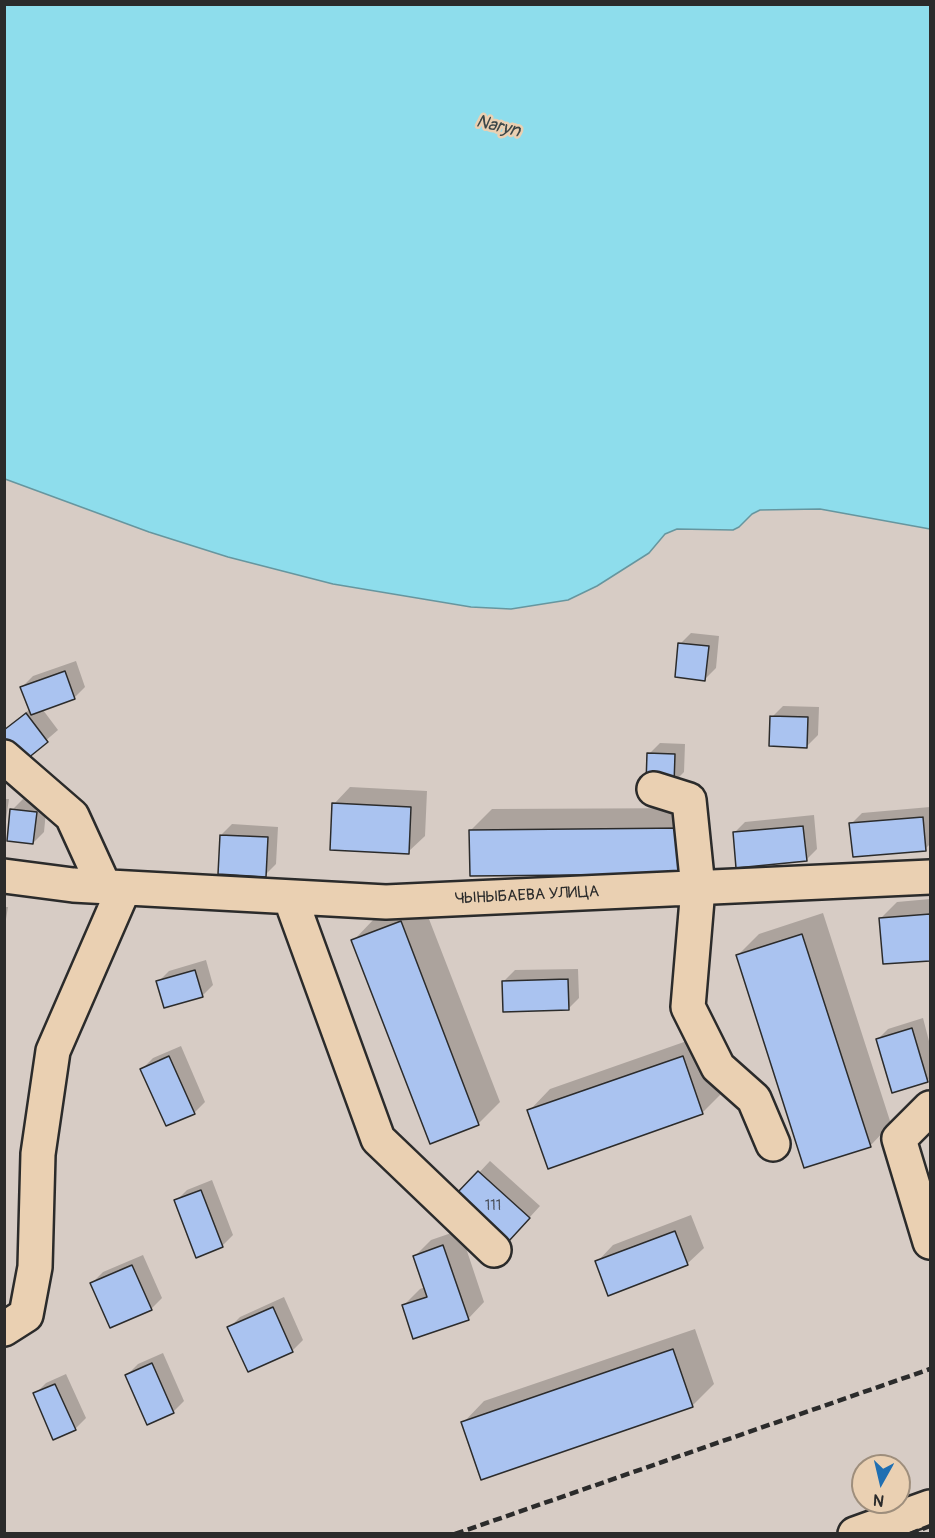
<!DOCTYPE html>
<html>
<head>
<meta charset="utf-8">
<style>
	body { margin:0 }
	#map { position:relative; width:935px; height:1538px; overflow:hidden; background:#d7ccc5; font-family:Pangolin,sans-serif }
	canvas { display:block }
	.frame { position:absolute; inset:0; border:6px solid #2b2b2b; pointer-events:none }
	.north { position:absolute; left:851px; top:1454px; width:60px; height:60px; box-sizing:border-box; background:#ead0b2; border:2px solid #9e8e7c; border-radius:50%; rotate:188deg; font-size:16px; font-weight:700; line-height:24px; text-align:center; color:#2b2b2b }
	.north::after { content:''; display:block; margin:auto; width:21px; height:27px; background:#1f6fb2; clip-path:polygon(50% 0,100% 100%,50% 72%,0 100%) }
</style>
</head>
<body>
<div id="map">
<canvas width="935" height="1538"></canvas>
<div class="frame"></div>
<div class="north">N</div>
</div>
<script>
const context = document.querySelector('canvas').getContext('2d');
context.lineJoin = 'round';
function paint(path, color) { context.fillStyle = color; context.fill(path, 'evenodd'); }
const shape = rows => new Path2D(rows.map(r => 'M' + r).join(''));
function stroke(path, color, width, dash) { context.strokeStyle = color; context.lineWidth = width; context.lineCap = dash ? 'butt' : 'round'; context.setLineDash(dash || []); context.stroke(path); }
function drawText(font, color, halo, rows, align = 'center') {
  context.font = font + ' Pangolin,sans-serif'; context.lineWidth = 5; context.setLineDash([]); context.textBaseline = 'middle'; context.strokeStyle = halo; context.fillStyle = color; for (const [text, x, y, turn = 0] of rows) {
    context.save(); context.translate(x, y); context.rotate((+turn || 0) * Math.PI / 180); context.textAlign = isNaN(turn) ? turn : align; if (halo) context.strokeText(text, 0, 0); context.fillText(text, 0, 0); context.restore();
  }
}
const water = shape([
	[4,5,930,5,930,529,820,509,760,510,752,514,739,527,733,530,677,529,665,534,649,553,597,586,568,600,511,609,471,607,333,584,228,557,149,532,5,479,4,5]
]);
paint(water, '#8eddec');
stroke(water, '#66969f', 1.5);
paint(shape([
	[691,633,719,636,716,668,705,679,680,644],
	[76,661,85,687,74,698,43,710,58,730,22,761,4,731,30,709,22,687,33,676],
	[783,706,819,707,818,735,807,746,772,717],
	[660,743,685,744,684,772,673,783,649,754],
	[350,787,427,791,425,836,408,852,334,804],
	[4,799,9,799,4,833],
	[23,799,47,801,44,832,33,843,12,810],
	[930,807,930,844,925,849,851,824,862,813],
	[706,808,706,851,471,830,492,809],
	[814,815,817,849,806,860,734,833,745,822],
	[232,824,278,827,276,864,265,875,221,835],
	[930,899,930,960,884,963,881,918,897,902],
	[422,901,500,1102,479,1123,431,1142,353,941,374,919],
	[4,907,8,907,4,931],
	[823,913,891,1124,870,1146,737,956,759,934],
	[206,960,213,985,202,996,158,982,169,971],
	[578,969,579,998,568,1009,504,981,515,970],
	[923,1018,930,1045,930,1078,927,1081,877,1040,888,1029],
	[704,1035,724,1091,702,1113,529,1111,550,1089],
	[181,1046,205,1102,194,1113,142,1069,153,1058],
	[490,1161,540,1206,519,1229,459,1194],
	[212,1180,233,1235,222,1246,176,1201,187,1190],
	[691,1215,704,1248,687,1264,597,1262,613,1245],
	[460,1230,484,1302,468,1319,403,1306,420,1289,425,1287,415,1256,431,1240],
	[143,1255,162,1298,151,1309,92,1283,103,1272],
	[284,1297,303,1340,292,1351,229,1328,240,1317],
	[695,1329,714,1384,692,1406,463,1423,484,1401],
	[163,1353,184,1401,173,1412,127,1375,138,1364],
	[66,1374,86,1418,75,1429,35,1394,46,1383]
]), '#0003');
const building = shape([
	[678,643,709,646,705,681,675,677,678,643],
	[65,671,75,699,31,715,20,687,65,671],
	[26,713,48,742,22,763,4,741,4,730,26,713],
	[770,716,808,717,807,748,769,746,770,716],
	[647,753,675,754,674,785,646,784,647,753],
	[332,803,411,807,409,854,330,850,332,803],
	[10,809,37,812,33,844,7,841,10,809],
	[923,817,926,851,853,857,849,823,923,817],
	[803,826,807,861,736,868,733,832,803,826],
	[685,828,685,874,470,876,469,830,685,828],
	[220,835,268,837,266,877,218,874,220,835],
	[930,914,930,961,883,964,879,918,930,914],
	[401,921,479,1125,430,1144,351,940,401,921],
	[802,934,871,1147,804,1168,736,955,802,934],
	[195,970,203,997,164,1008,156,981,195,970],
	[568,979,569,1010,503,1012,502,981,568,979],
	[912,1028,928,1082,892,1093,876,1039,912,1028],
	[169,1056,195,1114,166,1126,140,1069,169,1056],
	[683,1056,703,1114,548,1169,527,1110,683,1056],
	[478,1171,530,1218,508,1242,456,1194,478,1171],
	[201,1190,223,1247,196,1258,174,1200,201,1190],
	[675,1231,688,1265,608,1296,595,1261,675,1231],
	[443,1245,469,1320,413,1339,402,1305,427,1297,413,1256,443,1245],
	[132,1265,152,1310,110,1328,90,1283,132,1265],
	[273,1307,293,1352,248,1372,227,1327,273,1307],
	[673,1349,693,1407,481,1480,461,1422,673,1349],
	[152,1363,174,1413,147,1425,125,1375,152,1363],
	[55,1384,76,1430,53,1440,33,1393,55,1384]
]);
paint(building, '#aac3f0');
stroke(building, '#2b2b2b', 1.5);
const minor = shape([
	[4,757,72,816,104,886],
	[654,789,689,800,698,888,688,1007,718,1067,754,1099,773,1144],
	[4,876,73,885,386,902,930,877],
	[290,897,378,1139,494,1250],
	[930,1108,899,1139,930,1242],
	[4,1329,26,1315,35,1267,38,1154,53,1051,124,888],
	[855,1534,930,1507]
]);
stroke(minor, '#2b2b2b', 38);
stroke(minor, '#ead0b2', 33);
stroke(shape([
	[455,1534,930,1369],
	[910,1534,930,1526]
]), '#2b2b2b', 4.5, [9, 4.5]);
drawText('14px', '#4b515c', null, [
	["111",493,1206]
]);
drawText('16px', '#2b2b2b', '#ead0b2', [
	["ЧЫНЫБАЕВА УЛИЦА",527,896,-3]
]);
drawText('italic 18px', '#3a4648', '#ead0b2', [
	["Naryn",498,127,14]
]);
</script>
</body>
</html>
